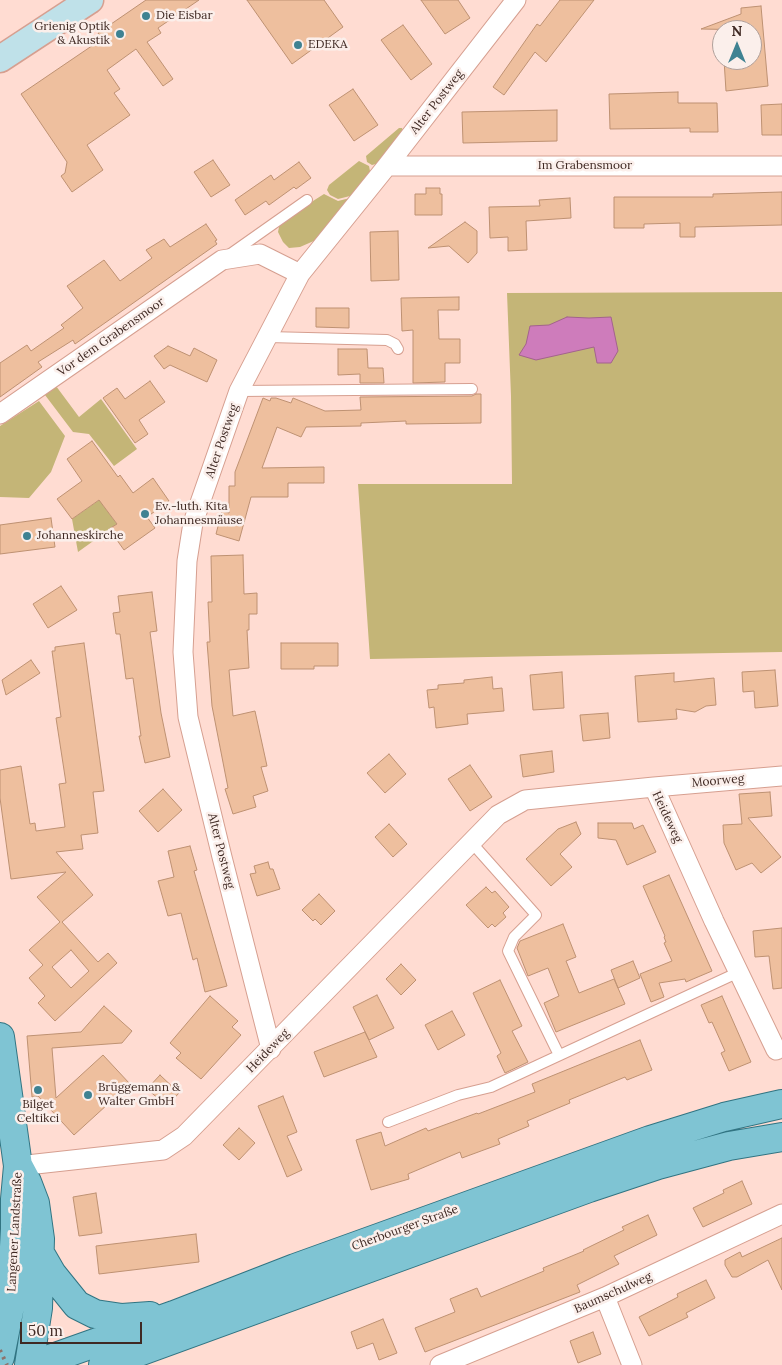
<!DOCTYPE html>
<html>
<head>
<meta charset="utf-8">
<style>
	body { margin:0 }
	#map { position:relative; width:782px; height:1365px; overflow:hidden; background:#ffdcd2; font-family:Lora,serif }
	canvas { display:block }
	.north { position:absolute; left:712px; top:20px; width:50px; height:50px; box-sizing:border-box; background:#fbefeb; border:1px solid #b0a09b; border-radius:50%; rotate:0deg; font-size:14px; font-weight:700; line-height:20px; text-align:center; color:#3f2923 }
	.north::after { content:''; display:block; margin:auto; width:18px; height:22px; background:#3f8292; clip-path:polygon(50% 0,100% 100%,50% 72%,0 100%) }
	.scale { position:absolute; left:20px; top:1322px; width:122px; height:22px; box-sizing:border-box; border:2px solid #3f2923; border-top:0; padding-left:6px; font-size:15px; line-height:18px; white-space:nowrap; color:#3f2923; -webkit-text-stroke:4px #fbefeb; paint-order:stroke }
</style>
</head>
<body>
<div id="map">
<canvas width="782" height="1365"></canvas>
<div class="north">N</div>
<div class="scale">50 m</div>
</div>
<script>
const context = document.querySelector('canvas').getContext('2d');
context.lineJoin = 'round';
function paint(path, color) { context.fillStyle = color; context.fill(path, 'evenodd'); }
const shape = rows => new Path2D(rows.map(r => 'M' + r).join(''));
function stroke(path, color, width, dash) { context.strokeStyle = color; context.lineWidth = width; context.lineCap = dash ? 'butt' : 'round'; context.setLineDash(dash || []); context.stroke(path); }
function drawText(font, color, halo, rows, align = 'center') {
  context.font = font + ' Lora,serif'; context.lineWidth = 5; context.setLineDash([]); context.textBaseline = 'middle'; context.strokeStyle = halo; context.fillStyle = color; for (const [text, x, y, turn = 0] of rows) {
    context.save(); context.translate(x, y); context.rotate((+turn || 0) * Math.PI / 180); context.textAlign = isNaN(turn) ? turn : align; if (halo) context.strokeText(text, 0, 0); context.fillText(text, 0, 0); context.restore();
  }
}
paint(shape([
	[399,128,402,128,403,131,401,135,376,164,372,165,367,162,366,156],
	[359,161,369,166,371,176,350,196,338,199,330,195,327,190,329,185],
	[324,194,338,201,350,198,316,240,300,247,289,248,283,242,278,232,280,222],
	[782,292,782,652,370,659,358,484,512,484,511,396,507,293],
	[56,386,79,417,101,399,137,449,114,466,89,434,73,432,45,395],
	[39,401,65,436,51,472,29,498,0,497,0,426],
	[102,498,103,505,117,524,78,552,72,519]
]), '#c4b577');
const water = shape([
	[567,317,589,318,611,317,618,351,611,363,597,363,594,347,536,360,519,355,526,344,530,326,549,325,567,317]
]);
paint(water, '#ce7cbb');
stroke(water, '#a3638d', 1);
const building = shape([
	[146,0,199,0,158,28,161,33,147,42,173,79,163,86,136,49,107,70,120,89,114,93,130,115,87,145,103,170,72,192,61,176,65,173,67,162,21,94,102,39,98,33,146,0],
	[247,0,324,0,343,27,292,64,247,0],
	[421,0,458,0,470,18,445,34,421,0],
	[560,0,594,0,546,62,535,52,504,95,493,87,537,24,540,26,560,0],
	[761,6,768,86,726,91,724,60,752,60,752,30,701,29,741,14,741,8,761,6],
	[403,25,432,64,411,80,381,40,403,25],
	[353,89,378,125,354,141,329,105,353,89],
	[678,92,678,103,717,103,718,132,690,132,690,128,610,129,609,94,678,92],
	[782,104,782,135,762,135,761,105,782,104],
	[557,110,557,141,463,143,462,112,557,110],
	[213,160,230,185,211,197,194,172,213,160],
	[299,162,311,178,296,189,294,187,269,205,266,201,245,215,235,200,271,175,274,180,299,162],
	[426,188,440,188,440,194,442,194,442,215,415,215,415,194,426,194,426,188],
	[782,192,782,225,695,227,695,237,680,237,680,223,644,224,644,228,614,228,614,197,713,197,713,194,782,192],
	[570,198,571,218,526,221,527,250,508,251,508,237,490,238,489,207,540,206,539,200,570,198],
	[465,222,477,231,477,253,468,263,449,246,428,248,465,222],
	[206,224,217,240,215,241,217,244,75,344,73,340,38,362,42,367,0,397,0,363,27,345,31,351,64,328,61,325,83,308,67,286,104,260,120,281,152,258,146,250,164,239,170,247,206,224],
	[398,231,399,280,371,281,370,232,398,231],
	[459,297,459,310,438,310,439,339,460,339,460,363,445,363,445,382,413,383,413,330,402,331,401,298,459,297],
	[316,308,349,308,349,328,316,327,316,308],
	[168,346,190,356,194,348,217,360,207,382,170,365,164,369,154,356,168,346],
	[338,349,367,349,368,368,383,368,384,383,360,383,360,374,338,375,338,349],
	[150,381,165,402,139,420,148,434,135,443,103,398,117,388,125,399,150,381],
	[476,394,481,394,481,423,406,424,406,421,361,423,361,426,306,427,301,437,277,427,262,468,324,467,324,483,288,483,288,497,251,497,239,541,216,534,222,511,229,513,229,486,235,486,235,472,263,398,270,401,271,398,276,398,291,403,293,398,325,411,361,410,360,397,472,396,476,394],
	[92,441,118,477,120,475,133,493,153,478,169,501,147,517,155,528,124,550,109,529,117,524,99,500,72,519,57,499,82,481,67,459,92,441],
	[51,518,55,547,0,554,0,525,51,518],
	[243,555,244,594,257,593,257,614,249,614,249,630,247,630,249,668,229,670,233,716,255,711,267,766,261,767,268,791,253,796,256,807,233,814,225,789,228,788,212,706,207,642,210,642,208,602,212,602,211,556,243,555],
	[61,586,77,610,48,628,33,604,61,586],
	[152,592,157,631,150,632,161,713,170,757,145,763,139,736,141,736,133,678,126,679,120,634,116,634,113,613,120,612,118,596,152,592],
	[84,643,104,791,93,792,98,833,81,835,83,849,56,852,93,895,62,922,98,962,108,953,117,963,55,1021,38,1003,45,996,29,978,43,965,29,950,60,922,37,897,66,872,11,879,0,798,0,770,21,766,30,824,35,823,36,831,65,827,59,784,66,783,56,718,61,717,52,651,55,651,55,647,84,643],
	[71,950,89,971,71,988,52,967,71,950],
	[281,643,338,643,338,666,314,666,314,669,281,669,281,643],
	[31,660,40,673,6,695,2,680,31,660],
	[775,670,778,706,755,708,754,691,743,692,742,672,775,670],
	[562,672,564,708,533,710,530,675,562,672],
	[674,673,674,682,714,678,716,705,706,706,695,712,676,709,677,719,638,722,635,676,674,673],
	[492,677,493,689,502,688,504,711,467,714,468,724,436,728,434,707,429,708,427,690,438,689,438,685,464,683,464,680,492,677],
	[608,713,610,738,583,741,580,715,608,713],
	[552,751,554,772,523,777,520,755,552,751],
	[389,754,406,774,385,793,367,773,389,754],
	[470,765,492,797,470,811,448,779,470,765],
	[163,789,182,810,158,832,139,811,163,789],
	[770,792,772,816,748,818,781,857,761,873,752,863,736,870,724,843,723,825,742,824,739,794,770,792],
	[576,822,581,834,560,854,572,867,551,886,526,859,558,829,576,822],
	[598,823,632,823,634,829,643,825,656,852,627,865,616,840,598,838,598,823],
	[389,824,407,844,393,857,375,837,389,824],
	[190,846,197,870,194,871,227,986,205,992,197,958,193,960,181,913,168,916,158,881,174,877,168,851,190,846],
	[268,862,270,869,273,869,280,889,257,896,250,874,256,873,254,866,268,862],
	[669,875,712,971,686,982,685,979,659,983,664,997,651,1002,640,974,672,961,664,943,666,942,664,937,665,936,643,886,669,875],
	[486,887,492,893,495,891,509,907,503,913,506,917,495,927,492,924,488,928,466,905,486,887],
	[319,894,335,911,321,925,315,919,313,921,302,910,319,894],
	[563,924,576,957,566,961,579,993,614,979,625,1004,556,1032,544,1003,559,996,548,968,528,976,517,948,520,941,563,924],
	[782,928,782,988,773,989,769,956,755,957,753,931,782,928],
	[633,961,640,978,618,988,611,970,633,961],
	[401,964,416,980,401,995,386,979,401,964],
	[500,980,522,1026,512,1031,528,1062,505,1073,497,1056,501,1053,473,993,500,980],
	[377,995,394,1028,369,1040,353,1007,377,995],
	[210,996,238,1021,232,1027,241,1035,201,1079,176,1058,181,1053,170,1043,210,996],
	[722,996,751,1062,729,1071,721,1053,725,1051,712,1022,709,1023,701,1005,722,996],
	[104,1006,132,1031,122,1043,52,1048,56,1098,103,1055,130,1084,74,1135,38,1096,32,1097,27,1036,81,1032,104,1006],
	[452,1011,465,1035,438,1050,425,1025,452,1011],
	[365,1032,377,1057,324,1077,314,1052,365,1032],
	[640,1040,652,1070,627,1080,625,1077,569,1100,570,1103,527,1121,529,1126,498,1139,500,1144,462,1158,460,1152,408,1174,409,1179,371,1190,356,1140,381,1132,385,1146,426,1128,428,1131,477,1113,478,1114,535,1092,532,1084,640,1040],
	[160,1075,179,1093,167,1106,147,1089,160,1075],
	[283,1096,297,1132,287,1136,302,1170,287,1177,258,1106,283,1096],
	[239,1128,255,1143,239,1160,223,1145,239,1128],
	[742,1181,752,1204,703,1227,693,1208,724,1193,723,1190,742,1181],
	[96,1193,102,1233,79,1236,73,1197,96,1193],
	[648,1215,657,1235,614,1256,619,1264,577,1285,580,1292,425,1352,415,1328,455,1312,450,1299,477,1288,481,1297,544,1271,543,1268,584,1251,583,1250,624,1230,622,1227,648,1215],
	[196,1234,199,1262,99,1274,96,1246,196,1234],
	[782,1238,782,1290,768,1260,737,1277,732,1277,725,1265,725,1260,740,1252,742,1257,782,1238],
	[706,1280,715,1298,686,1313,688,1317,649,1336,639,1317,678,1297,677,1294,706,1280],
	[383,1319,397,1353,379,1360,373,1343,357,1349,351,1332,383,1319],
	[593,1332,601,1354,578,1363,570,1341,593,1332]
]);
paint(building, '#eebf9e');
stroke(building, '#be9172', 1);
const lane = shape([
	[229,255,307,200],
	[268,337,387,340,395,344,398,349],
	[239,391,472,389],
	[471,842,536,915,514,937,508,951,559,1055],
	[388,1122,458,1095,491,1087,739,972]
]);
const street = shape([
	[387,166,782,166],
	[0,414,222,260,260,254,300,274],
	[654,787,782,776],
	[271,1049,222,857,188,717,183,652,187,561,193,523,239,391,300,274,387,166,516,0],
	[18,1166,163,1150,184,1136,498,815,525,800,654,787,714,921,776,1050],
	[605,1297,632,1365],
	[440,1365,605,1297,782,1214]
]);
const secondary = shape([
	[0,59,90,0]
]);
const primary = shape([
	[0,1037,18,1166,15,1199,15,1229,11,1301,0,1357],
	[19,1167,27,1182,35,1203,40,1239,38,1308,29,1365],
	[41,1255,52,1274,77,1305,95,1314,122,1318,150,1316],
	[33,1365,174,1315,295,1268,650,1140,724,1117,782,1104],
	[103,1365,589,1188,658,1165,729,1146,782,1137]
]);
stroke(lane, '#d69f90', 12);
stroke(street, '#d69f90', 21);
stroke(secondary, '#d69f90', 29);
stroke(primary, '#317482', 30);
stroke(lane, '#fff', 10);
stroke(street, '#fff', 19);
stroke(secondary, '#bfe1e9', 26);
stroke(primary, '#7fc4d3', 28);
stroke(shape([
	[0,1350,7,1365]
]), '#8e726b', 4, [2.5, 5]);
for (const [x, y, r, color] of [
	[146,16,5,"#3f8292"],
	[120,34,5,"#3f8292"],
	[298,45,5,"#3f8292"],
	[145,514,5,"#3f8292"],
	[27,536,5,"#3f8292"],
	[38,1090,5,"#3f8292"],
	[88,1095,5,"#3f8292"]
]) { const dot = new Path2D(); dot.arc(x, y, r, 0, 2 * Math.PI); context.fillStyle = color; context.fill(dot); stroke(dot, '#fbefeb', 2); }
drawText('12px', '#3f2923', '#fbefeb', [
	["Die Eisbar",156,16],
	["Grienig Optik",110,27,"right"],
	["& Akustik",110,41,"right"],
	["EDEKA",308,45],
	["Ev.-luth. Kita",155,507],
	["Johannesmäuse",155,521],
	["Johanneskirche",37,536],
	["Brüggemann &",98,1088],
	["Walter GmbH",98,1102],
	["Bilget",38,1105,"center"],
	["Celtikci",38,1119,"center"]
], 'left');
drawText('12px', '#3f2923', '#fbefeb', [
	["Alter Postweg",437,102,-52],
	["Im Grabensmoor",585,166],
	["Vor dem Grabensmoor",111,337,-35],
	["Alter Postweg",222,441,-71],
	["Moorweg",718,781,-5],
	["Heideweg",667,817,65],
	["Alter Postweg",221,851,76],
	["Heideweg",268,1051,-46],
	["Cherbourger Straße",405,1228,-20],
	["Langener Landstraße",15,1232,-87],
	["Baumschulweg",613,1293,-24]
]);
</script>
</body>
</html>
